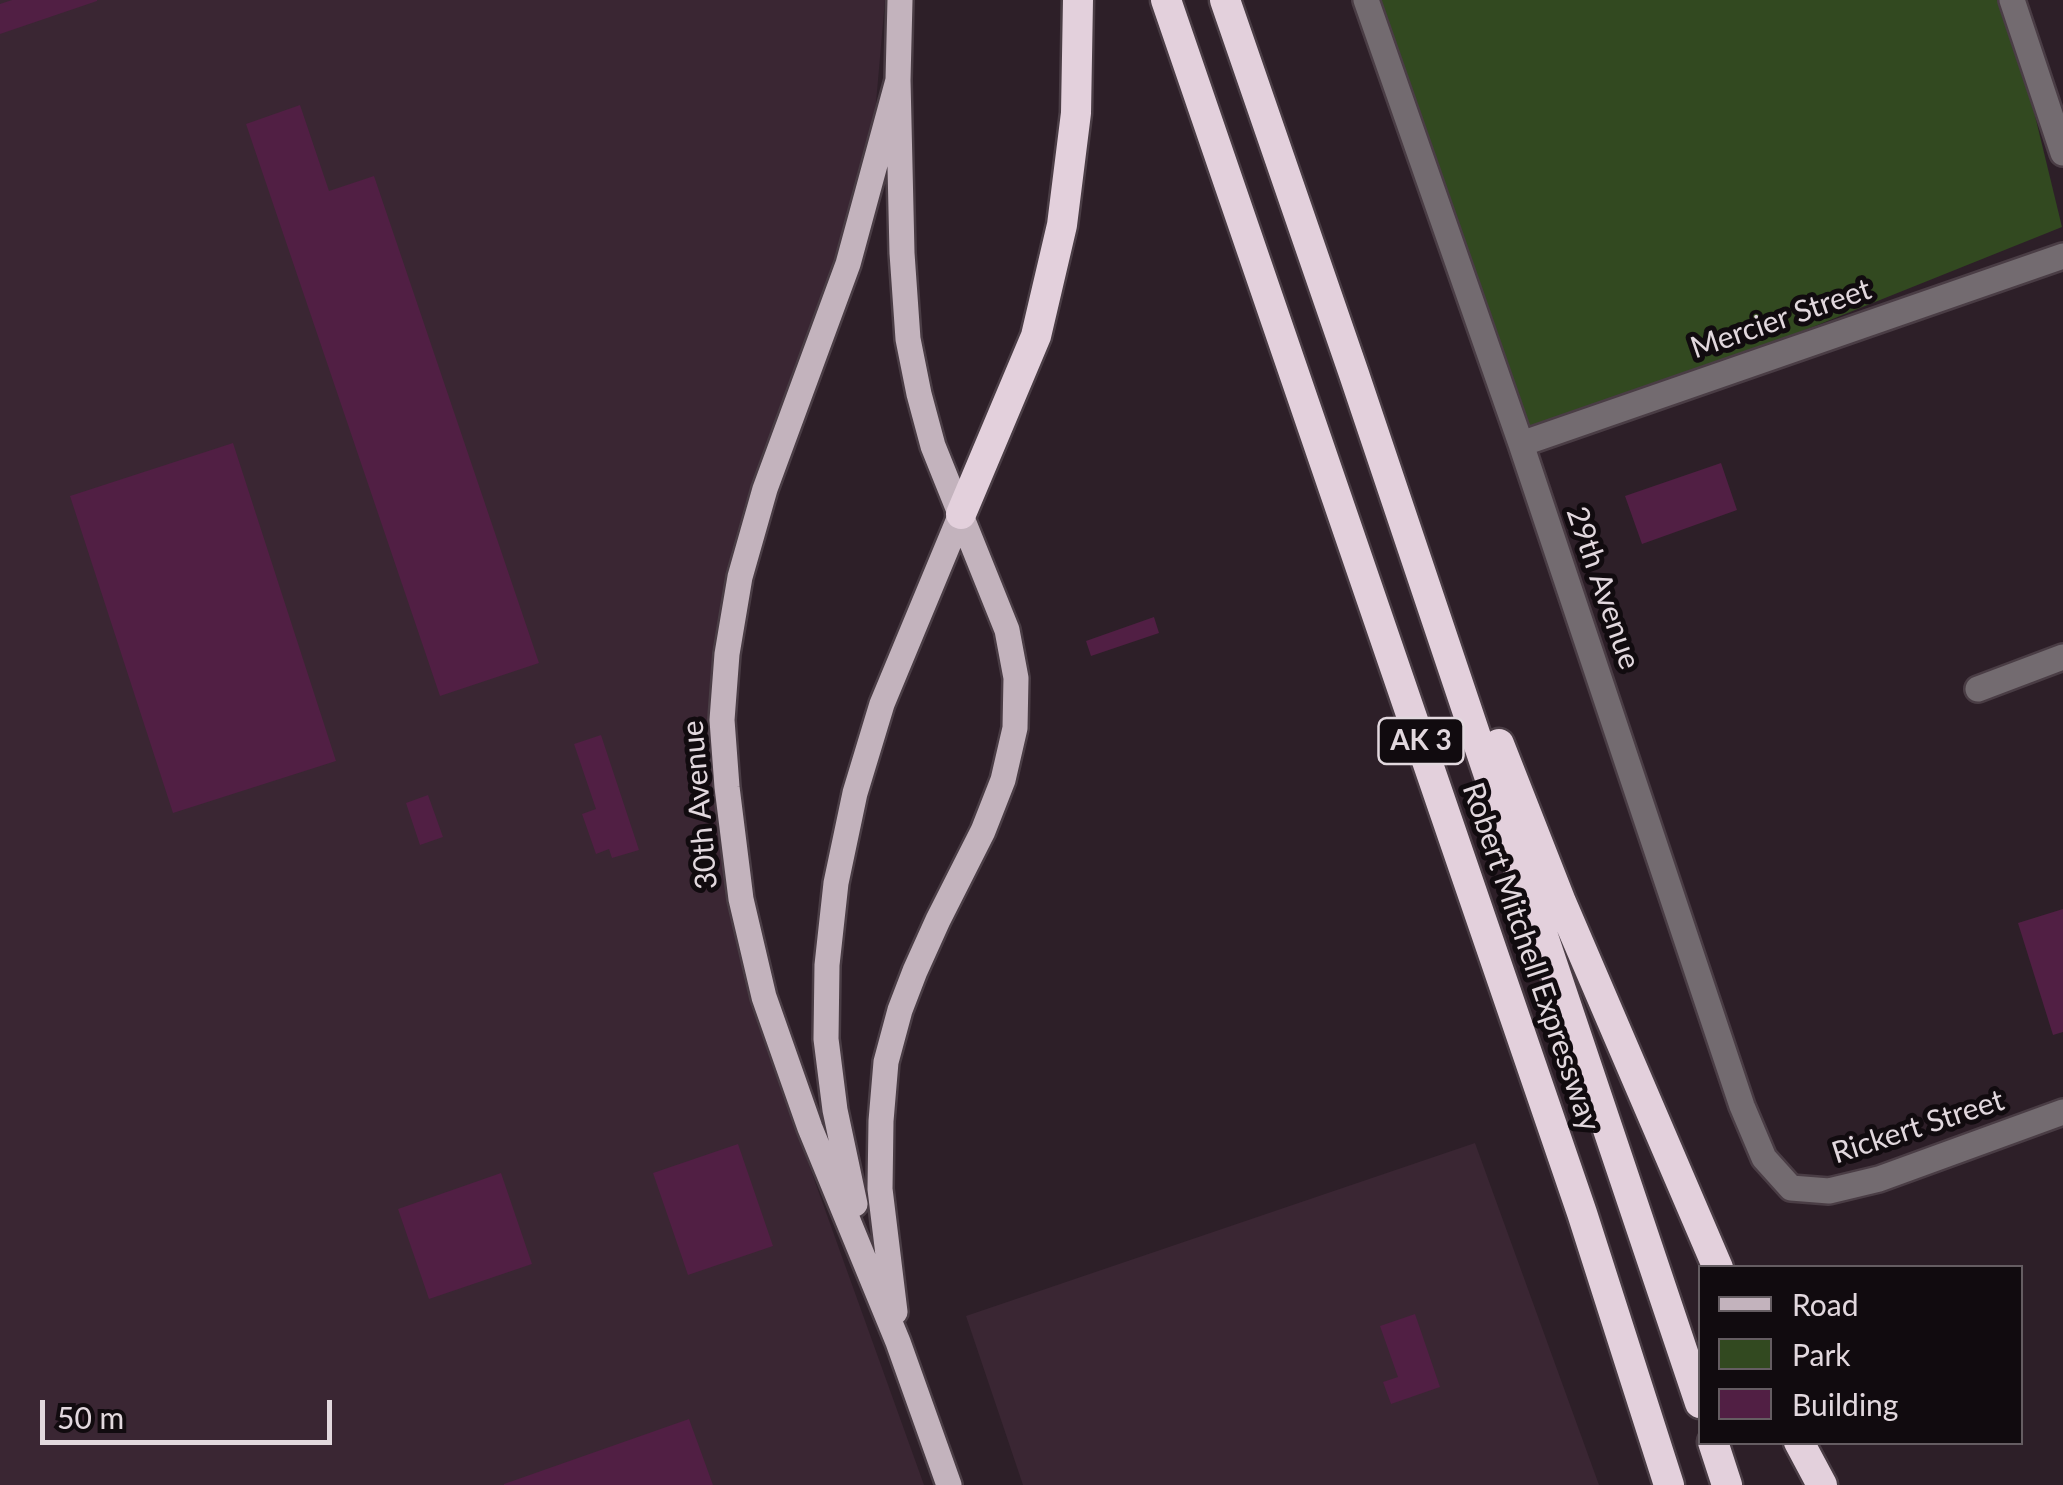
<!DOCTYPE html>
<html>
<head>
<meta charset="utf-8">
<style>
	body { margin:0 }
	#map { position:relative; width:2063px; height:1485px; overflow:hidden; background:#2d1f28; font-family:Lato,sans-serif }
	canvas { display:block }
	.legend { position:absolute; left:1698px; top:1265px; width:325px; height:180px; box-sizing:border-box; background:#110b0f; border:2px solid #655d62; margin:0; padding:12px 18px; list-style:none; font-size:30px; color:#e2d8de }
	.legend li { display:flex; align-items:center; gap:20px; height:50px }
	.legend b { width:50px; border:2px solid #655d62 }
	.scale { position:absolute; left:40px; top:1400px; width:292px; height:45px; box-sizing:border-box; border:5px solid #e2d8de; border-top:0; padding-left:12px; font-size:30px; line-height:35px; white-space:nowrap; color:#e2d8de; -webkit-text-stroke:8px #110b0f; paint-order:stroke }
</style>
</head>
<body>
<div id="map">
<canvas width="2063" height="1485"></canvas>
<ul class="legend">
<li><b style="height:12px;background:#c3b3bd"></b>Road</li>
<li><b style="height:28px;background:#324920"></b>Park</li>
<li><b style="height:28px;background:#511f44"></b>Building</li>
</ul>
<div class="scale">50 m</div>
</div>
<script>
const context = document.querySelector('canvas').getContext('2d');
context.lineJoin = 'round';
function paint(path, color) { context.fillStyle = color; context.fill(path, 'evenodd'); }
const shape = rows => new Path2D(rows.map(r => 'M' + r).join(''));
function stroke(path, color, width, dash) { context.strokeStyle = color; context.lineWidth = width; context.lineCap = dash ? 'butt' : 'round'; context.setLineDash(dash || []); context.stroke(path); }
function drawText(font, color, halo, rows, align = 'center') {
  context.font = font + ' Lato,sans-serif'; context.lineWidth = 10; context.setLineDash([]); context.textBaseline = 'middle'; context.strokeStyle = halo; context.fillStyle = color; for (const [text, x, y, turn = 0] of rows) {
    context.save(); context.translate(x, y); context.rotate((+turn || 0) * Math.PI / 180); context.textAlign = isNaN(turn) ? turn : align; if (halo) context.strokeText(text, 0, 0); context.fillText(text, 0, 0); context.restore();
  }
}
paint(shape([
	[0,0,885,0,876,103,869,154,858,194,753,505,719,690,780,1078,809,1165,924,1485,0,1485],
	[1475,1143,1599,1485,1023,1485,966,1316]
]), '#3a2633');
paint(shape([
	[1366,0,2007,0,2062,227,1521,444]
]), '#324920');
paint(shape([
	[12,0,97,0,97,1,0,34,0,4],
	[300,105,329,191,374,176,539,663,440,696,246,124],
	[233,443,336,761,173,813,70,496],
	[1721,463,1737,510,1642,544,1625,496],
	[1154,617,1159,633,1091,656,1086,641],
	[601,735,639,850,612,858,609,849,596,854,582,814,596,809,574,744],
	[428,795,443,837,420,845,406,803],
	[2063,909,2063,1032,2053,1035,2018,923],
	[738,1144,773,1246,688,1275,653,1173],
	[501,1173,532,1264,429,1299,398,1209],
	[1415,1314,1440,1387,1391,1404,1383,1382,1398,1377,1380,1326],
	[689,1419,713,1485,504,1485,504,1484]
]), '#511f44');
const minor = shape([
	[1366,0,1521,444,1742,1106,1764,1158,1791,1188,1829,1191,1879,1179,2063,1112],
	[2012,0,2063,153],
	[1521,444,2063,256],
	[1978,689,2063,657]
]);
const major = shape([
	[898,80,848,264,765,489,740,577,727,654,722,720,727,787,741,899,764,997,810,1128,898,1342,949,1485],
	[855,1204,835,1110,826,1039,827,965,836,883,855,793,882,704,961,514],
	[895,1312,880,1189,881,1121,886,1062,900,1010,915,971,938,920,983,831,1003,780,1015,728,1016,678,1007,630,933,446,919,394,908,339,902,253,898,80,900,0]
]);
const highway = shape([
	[1166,0,1582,1213,1669,1485],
	[1225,0,1354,374,1700,1403],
	[961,514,1036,336,1062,225,1076,113,1078,0],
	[1499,744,1561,902,1718,1268],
	[1713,1442,1727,1485],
	[1799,1442,1822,1485]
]);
stroke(minor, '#4a3d45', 30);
stroke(major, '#4a3d45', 30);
stroke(highway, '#4a3d45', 35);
stroke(minor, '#736b70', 25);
stroke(major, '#c3b3bd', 25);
stroke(highway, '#e3d0dc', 30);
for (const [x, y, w] of [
	[1421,741,85]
]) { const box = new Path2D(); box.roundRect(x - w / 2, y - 23, w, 46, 8); context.fillStyle = '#110b0f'; context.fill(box); stroke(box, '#e2d8de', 2.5); }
drawText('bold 28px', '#e2d8de', null, [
	["AK 3",1421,741]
]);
drawText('30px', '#e2d8de', '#110b0f', [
	["Mercier Street",1781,319,-19],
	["29th Avenue",1603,588,71],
	["30th Avenue",700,805,-95],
	["Robert Mitchell Expressway",1531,957,71],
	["Rickert Street",1918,1127,-18]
]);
</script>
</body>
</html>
